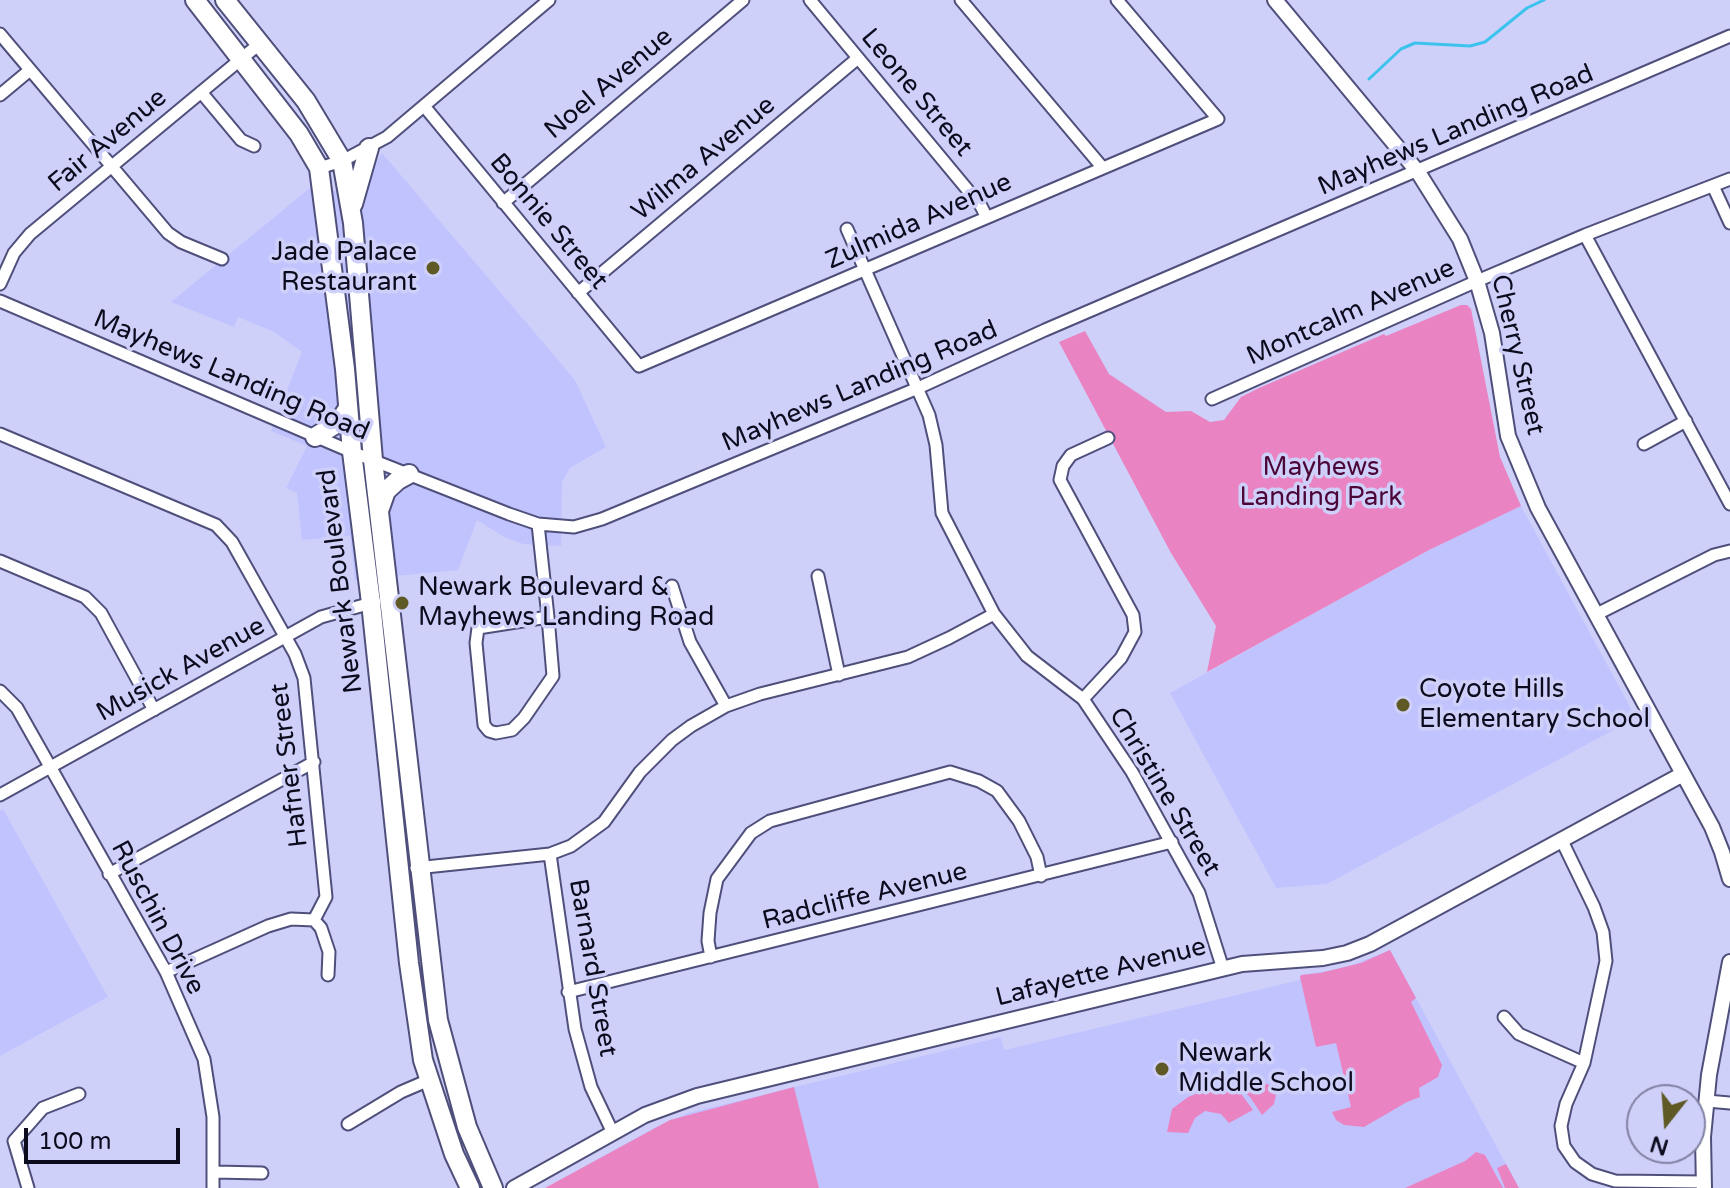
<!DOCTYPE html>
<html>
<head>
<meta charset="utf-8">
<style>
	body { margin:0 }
	#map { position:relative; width:1730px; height:1188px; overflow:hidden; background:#cfd0fa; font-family:"Varela Round",sans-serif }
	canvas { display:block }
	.north { position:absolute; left:1626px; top:1084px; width:80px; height:80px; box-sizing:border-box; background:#cfd0fa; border:2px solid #8181a2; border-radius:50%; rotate:197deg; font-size:22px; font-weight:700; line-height:32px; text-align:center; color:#0c0b1d }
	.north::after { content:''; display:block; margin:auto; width:28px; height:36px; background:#5e5925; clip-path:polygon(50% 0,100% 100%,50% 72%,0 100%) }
	.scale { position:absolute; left:24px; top:1128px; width:156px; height:36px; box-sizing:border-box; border:4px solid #0c0b1d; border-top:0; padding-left:10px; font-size:24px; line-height:28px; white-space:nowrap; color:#0c0b1d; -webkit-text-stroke:6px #cfd0fa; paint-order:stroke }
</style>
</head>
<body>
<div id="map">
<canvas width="1730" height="1188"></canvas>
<div class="north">N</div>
<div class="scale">100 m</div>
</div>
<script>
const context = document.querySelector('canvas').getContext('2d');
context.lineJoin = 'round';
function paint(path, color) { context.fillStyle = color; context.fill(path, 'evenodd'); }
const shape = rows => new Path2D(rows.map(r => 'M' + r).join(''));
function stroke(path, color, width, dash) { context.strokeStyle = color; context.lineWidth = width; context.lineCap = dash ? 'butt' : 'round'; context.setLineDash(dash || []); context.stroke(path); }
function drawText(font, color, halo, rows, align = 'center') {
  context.font = font + ' "Varela Round",sans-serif'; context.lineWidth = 7; context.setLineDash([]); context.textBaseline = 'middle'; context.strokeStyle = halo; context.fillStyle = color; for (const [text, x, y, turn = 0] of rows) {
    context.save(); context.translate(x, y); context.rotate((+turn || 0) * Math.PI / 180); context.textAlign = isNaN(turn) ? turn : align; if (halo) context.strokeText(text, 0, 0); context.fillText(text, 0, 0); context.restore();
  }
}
paint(shape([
	[382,153,575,380,606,447,570,468,562,482,561,546,523,544,504,537,477,520,458,570,355,580,350,536,302,540,297,493,286,488,307,446,271,431,302,352,274,332,238,317,234,327,171,302,311,187,358,194],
	[1521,506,1636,718,1327,884,1276,888,1170,693,1429,550],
	[3,809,108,997,0,1056,0,811],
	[1390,950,1519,1188,546,1188,654,1128,688,1113,1001,1037,1004,1050,1300,980,1301,975,1344,968]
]), '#c1c3fe');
paint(shape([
	[1461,305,1467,305,1471,309,1500,457,1521,506,1429,550,1207,672,1216,626,1171,553,1059,342,1085,331,1109,374,1166,412,1191,411,1210,422,1224,420,1241,397,1259,388,1384,334,1386,336],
	[1390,950,1416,998,1411,1002,1442,1065,1438,1077,1419,1088,1420,1097,1407,1102,1364,1127,1344,1125,1336,1120,1332,1112,1351,1107,1336,1043,1316,1047,1300,977,1301,975,1320,973,1361,963],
	[1238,1080,1265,1083,1271,1086,1276,1095,1274,1104,1262,1115,1250,1097,1237,1086],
	[794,1087,819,1188,545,1188,670,1120],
	[1232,1088,1242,1095,1253,1110,1229,1123,1221,1114,1205,1111,1195,1118,1188,1133,1167,1132,1172,1109,1188,1097,1201,1092,1223,1091],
	[1476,1152,1485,1155,1503,1188,1405,1188,1465,1161],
	[1506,1164,1519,1188,1505,1188,1497,1168]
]), '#ea83c2');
stroke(shape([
	[1369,79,1401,49,1415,43,1470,46,1485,42,1527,8,1544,0]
]), '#3bc3ed', 3);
const minor = shape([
	[810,0,981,206,986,216],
	[961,0,1102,167],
	[0,34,168,233,181,242,222,259],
	[201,92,241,140,254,146],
	[0,95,30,70],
	[424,106,639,366,1218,119,1117,0],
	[319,168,342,161,387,137,549,0],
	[1713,186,1730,223],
	[503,203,743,0],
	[847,229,929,415,936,445,942,513,994,614,1027,656,1083,699,1132,772,1199,893,1223,969],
	[1585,235,1730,504],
	[0,284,14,253,30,234,258,45],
	[578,293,858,58],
	[0,301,352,452,509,514,538,524,574,527,602,519,918,388,1045,330,1730,36],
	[1212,399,1477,281,1585,235,1730,179],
	[0,434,216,525,232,542,295,654,304,678,326,897,314,920],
	[1644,444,1686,421],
	[538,524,548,617,553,676,524,718,512,730,496,733,489,731,484,725,476,643,478,628,548,617],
	[0,561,85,597,101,613,154,710],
	[818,576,839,675],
	[672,586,690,642,726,706],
	[1597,614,1714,555,1730,551],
	[0,691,17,708,166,972,204,1059,213,1117,213,1188],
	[1083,699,1121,658,1135,632,1133,615,1060,480,1063,466,1071,455,1108,438],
	[0,795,321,617,375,602],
	[1562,841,1594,907,1603,932,1606,961,1584,1063,1566,1104,1561,1126,1564,1146,1575,1162,1592,1174,1615,1181,1704,1182],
	[550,854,575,1029,591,1087,613,1133],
	[416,868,550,854,571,846,604,822,640,772,672,740,691,726,726,706,760,694,908,657,949,638,994,614],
	[109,874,314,762],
	[314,920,321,928,329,952,328,975],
	[711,957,708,941,710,913,717,879,751,833,770,821,950,772,979,781,997,791,1019,821,1037,857,1041,876],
	[166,972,268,926,291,919,314,920],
	[568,992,1172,842],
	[1504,1017,1519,1034,1584,1063],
	[1707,1101,1730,1103],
	[348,1124,401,1092,429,1080],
	[214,1172,262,1173],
	[28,1188,14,1141,43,1108,79,1094]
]);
const tertiary = shape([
	[1275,0,1418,172,1460,239,1477,281,1492,333,1508,436,1538,508,1712,827,1722,852,1730,879],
	[514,1188,645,1115,697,1096,1242,964,1323,958,1347,953,1370,944,1683,774],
	[1704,1188,1703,1137,1709,1075,1730,962]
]);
const primary = shape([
	[195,0,299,134,319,168,345,369,352,452,371,603,409,963,423,1060,454,1154,470,1188],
	[225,0,306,101,342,161,353,223,373,460,438,1020,467,1127,493,1188],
	[353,204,369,148],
	[315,437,339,422,348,408],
	[380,508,386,491,398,480,409,474]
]);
stroke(minor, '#4f4f7b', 15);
stroke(tertiary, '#4f4f7b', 18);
stroke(primary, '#4f4f7b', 22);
stroke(minor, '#fff', 11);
stroke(tertiary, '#fff', 14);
stroke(primary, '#fff', 18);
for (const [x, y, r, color] of [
	[433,268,8,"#5e5925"],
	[402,603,8,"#5e5925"],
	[1403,705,8,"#5e5925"],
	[1162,1069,8,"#5e5925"]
]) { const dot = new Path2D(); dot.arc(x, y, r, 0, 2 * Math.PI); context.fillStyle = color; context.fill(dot); stroke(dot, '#cfd0fa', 3); }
drawText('26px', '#0c0b1d', '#cfd0fa', [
	["Noel Avenue",609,84,-40],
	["Leone Street",916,93,50],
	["Mayhews Landing Road",1456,131,-23],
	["Fair Avenue",108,141,-40],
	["Wilma Avenue",704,159,-40],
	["Bonnie Street",548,222,50],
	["Zulmida Avenue",919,222,-24],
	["Montcalm Avenue",1351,313,-24],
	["Cherry Street",1517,355,77],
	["Mayhews Landing Road",231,376,23],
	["Mayhews Landing Road",860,387,-23],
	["Newark Boulevard",341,581,-97],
	["Musick Avenue",181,670,-29],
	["Hafner Street",290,765,-97],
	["Christine Street",1164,792,59],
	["Radcliffe Avenue",865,897,-14],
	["Ruschin Drive",157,918,62],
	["Barnard Street",592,968,80],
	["Lafayette Avenue",1101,973,-14]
]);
drawText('26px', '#0c0b1d', '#cfd0fa', [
	["Jade Palace",417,253,"right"],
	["Restaurant",417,283,"right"],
	["Newark Boulevard &",418,588],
	["Mayhews Landing Road",418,618],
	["Coyote Hills",1419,690],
	["Elementary School",1419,720],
	["Newark",1178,1054],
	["Middle School",1178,1084]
], 'left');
drawText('26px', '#4c0537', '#cfd0fa', [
	["Mayhews",1321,468],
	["Landing Park",1321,498]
]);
</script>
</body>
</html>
